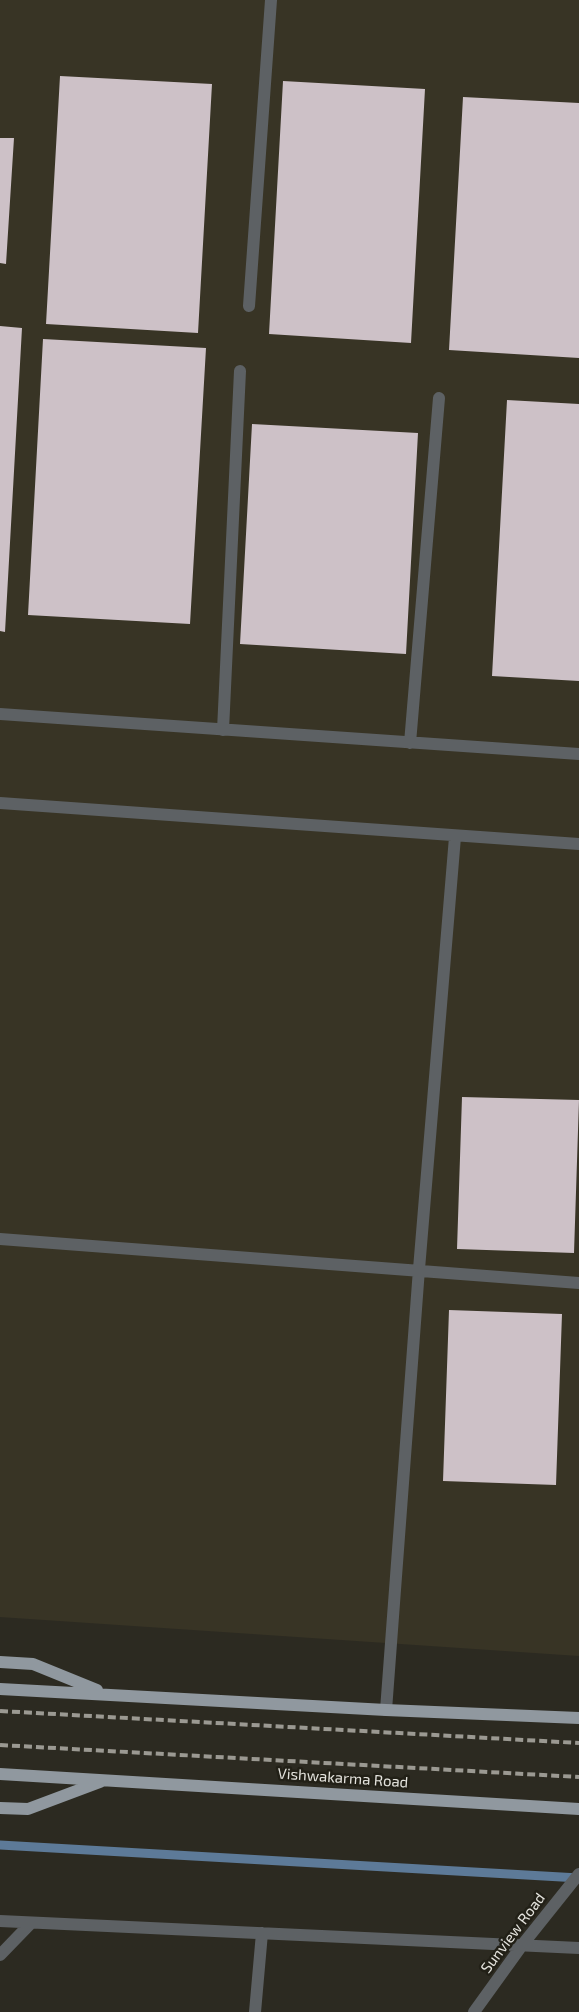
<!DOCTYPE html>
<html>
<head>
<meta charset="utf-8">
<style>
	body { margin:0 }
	canvas { display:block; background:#2c2a21 }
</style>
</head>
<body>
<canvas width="579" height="2012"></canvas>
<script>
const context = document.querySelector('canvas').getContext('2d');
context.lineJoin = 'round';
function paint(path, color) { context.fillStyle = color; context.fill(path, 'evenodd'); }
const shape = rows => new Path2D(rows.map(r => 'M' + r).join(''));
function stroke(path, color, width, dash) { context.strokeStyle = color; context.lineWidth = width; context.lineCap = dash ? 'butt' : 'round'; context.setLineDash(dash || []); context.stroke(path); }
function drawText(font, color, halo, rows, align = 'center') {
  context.font = font + ' "Exo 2",sans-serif'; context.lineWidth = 5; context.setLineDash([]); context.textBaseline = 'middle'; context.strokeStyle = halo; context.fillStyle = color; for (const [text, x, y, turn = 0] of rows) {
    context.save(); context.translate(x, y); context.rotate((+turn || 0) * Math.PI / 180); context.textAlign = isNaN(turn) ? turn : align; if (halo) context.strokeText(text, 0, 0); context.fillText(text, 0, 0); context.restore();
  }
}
paint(shape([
	[0,0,579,0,579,1656,0,1617]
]), '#383425');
stroke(shape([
	[0,1845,579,1878]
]), '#5d7a98', 9);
paint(shape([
	[60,76,212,84,198,333,46,324],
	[283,81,425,89,411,343,269,334],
	[463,97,579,103,579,358,449,350],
	[0,138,14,138,6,264,0,263],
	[0,326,22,328,5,632,0,631],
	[43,339,206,348,190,624,28,615],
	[507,400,579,404,579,681,492,676],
	[252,424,418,433,406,654,240,644],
	[462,1097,579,1100,574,1253,457,1249],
	[449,1310,562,1314,556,1485,443,1481]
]), '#cdc1c7');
stroke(shape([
	[249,306,271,0],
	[0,714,579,754],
	[223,730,240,371],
	[410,743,439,398],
	[0,803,579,844],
	[0,1239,579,1283],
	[386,1710,419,1269,455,837],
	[0,1921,579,1948],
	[0,1955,31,1923],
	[255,2012,262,1933],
	[474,2012,523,1944,579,1874]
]), '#5d6164', 12);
stroke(shape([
	[0,1662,33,1664,97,1690],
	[0,1689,386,1710,579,1718],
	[0,1774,579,1809],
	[0,1808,28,1809,100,1782]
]), '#90989f', 12);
stroke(shape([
	[0,1711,579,1743],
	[0,1745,579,1777]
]), '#9b9992', 4, [8, 4]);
drawText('15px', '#e4e3dd', '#222017', [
	["Vishwakarma Road",343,1778,4],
	["Sunview Road",513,1933,-53]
]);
</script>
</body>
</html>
